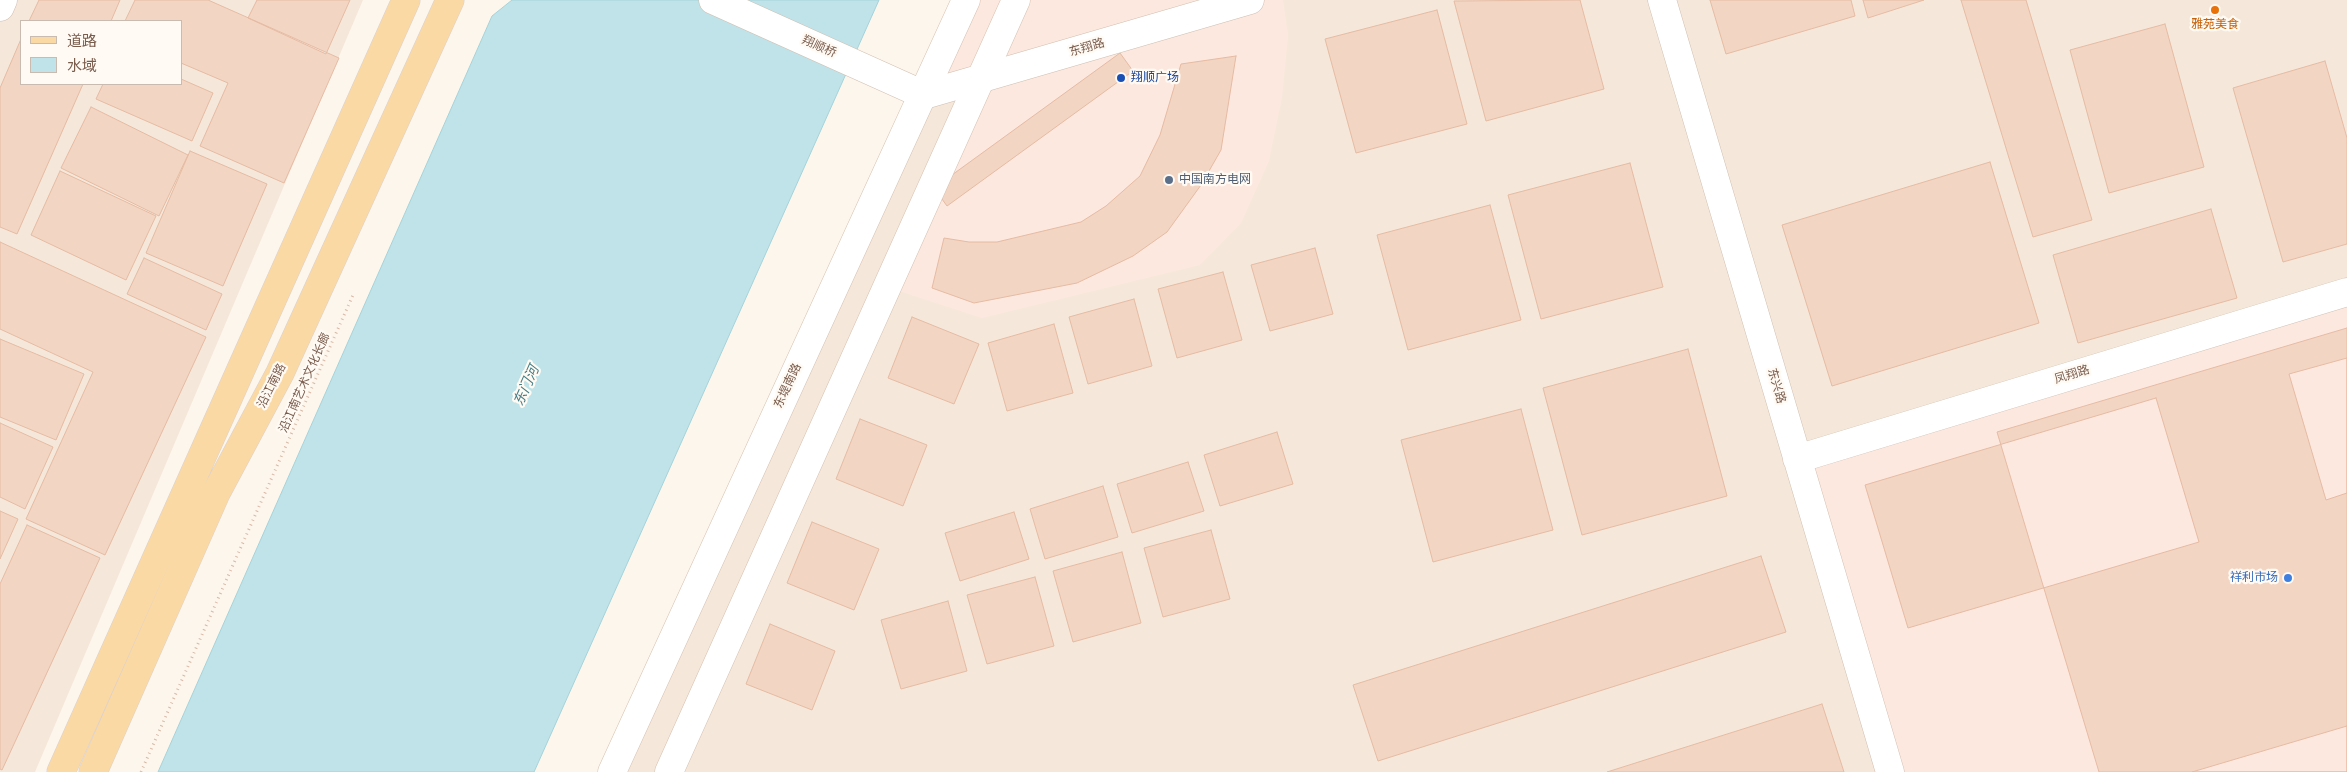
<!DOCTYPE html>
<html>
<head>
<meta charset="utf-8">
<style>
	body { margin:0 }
	#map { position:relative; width:2347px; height:772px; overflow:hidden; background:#fdf6ec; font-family:"DM Sans","Noto Sans SC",sans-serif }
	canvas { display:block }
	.legend { position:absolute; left:20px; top:20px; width:162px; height:65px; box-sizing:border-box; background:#fffaf3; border:1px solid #cabbb1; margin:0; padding:6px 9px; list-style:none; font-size:15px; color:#7a5c4d }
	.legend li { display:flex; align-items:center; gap:10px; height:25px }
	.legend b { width:25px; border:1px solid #cabbb1 }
</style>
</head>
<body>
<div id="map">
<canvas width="2347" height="772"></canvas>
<ul class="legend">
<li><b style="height:6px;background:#fbd9a5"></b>道路</li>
<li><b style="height:14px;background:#bfe3e8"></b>水域</li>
</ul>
</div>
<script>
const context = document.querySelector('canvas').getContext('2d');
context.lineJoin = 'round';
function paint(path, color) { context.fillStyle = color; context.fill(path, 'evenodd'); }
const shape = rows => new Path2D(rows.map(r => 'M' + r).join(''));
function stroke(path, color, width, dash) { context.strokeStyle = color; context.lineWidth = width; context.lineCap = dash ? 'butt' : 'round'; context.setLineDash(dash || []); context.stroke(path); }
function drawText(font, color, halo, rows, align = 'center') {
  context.font = font + ' "DM Sans","Noto Sans SC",sans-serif'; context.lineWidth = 4.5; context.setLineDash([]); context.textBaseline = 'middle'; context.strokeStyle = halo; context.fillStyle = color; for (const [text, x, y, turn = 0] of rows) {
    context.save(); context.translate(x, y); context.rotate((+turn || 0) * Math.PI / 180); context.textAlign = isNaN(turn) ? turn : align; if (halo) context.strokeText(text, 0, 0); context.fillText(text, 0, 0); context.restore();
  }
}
paint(shape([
	[0,0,363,0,35,772,0,772],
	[21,21,181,21,181,84,21,84],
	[1250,0,2347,0,2347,293,1890,772,612,772,924,95]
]), '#f5e8da');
paint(shape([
	[966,0,1283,0,1288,36,1282,97,1269,161,1241,223,1200,265,982,318,887,287,981,79,924,95],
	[2347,292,2347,772,1890,772,1797,459]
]), '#fde8e0');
const water = shape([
	[512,0,879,0,534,772,158,772,492,16,512,0]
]);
paint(water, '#bfe3e8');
stroke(water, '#a5d3da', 1);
const building = shape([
	[39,0,120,0,111,21,29,21,39,0],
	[135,0,208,0,339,58,284,183,200,146,228,83,181,63,181,21,125,21,135,0],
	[257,0,350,0,326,54,248,18,257,0],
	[1580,0,1604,89,1486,121,1454,1,1580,0],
	[1710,0,1851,0,1855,16,1726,54,1710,0],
	[1863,0,1924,0,1868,18,1863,0],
	[1961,0,2026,0,2092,220,2033,237,1961,0],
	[1437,10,1467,124,1356,153,1325,39,1437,10],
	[2165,24,2204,167,2109,193,2070,50,2165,24],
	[21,39,21,84,83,84,17,234,0,227,0,88,21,39],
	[1120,53,1133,71,947,206,934,188,1120,53],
	[1236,56,1221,150,1201,185,1167,232,1133,256,1077,283,974,303,932,288,944,238,969,242,997,242,1081,222,1106,206,1140,176,1160,135,1181,64,1236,56],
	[2325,61,2347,138,2347,244,2283,262,2233,88,2325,61],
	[181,79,213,93,192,141,96,99,103,84,181,84,181,79],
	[91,107,188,155,159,216,61,168,91,107],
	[190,151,267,184,223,286,146,253,190,151],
	[1990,162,2039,323,1832,386,1782,225,1990,162],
	[1630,163,1663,287,1541,319,1508,195,1630,163],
	[60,171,156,216,126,280,31,235,60,171],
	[1490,205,1521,320,1408,350,1377,235,1490,205],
	[2211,209,2237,298,2078,343,2053,255,2211,209],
	[0,242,206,337,105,555,26,519,93,372,0,329,0,242],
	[1315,248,1333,314,1270,331,1251,265,1315,248],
	[144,258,222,294,206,330,127,294,144,258],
	[1223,272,1242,340,1177,358,1158,289,1223,272],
	[1134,299,1152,366,1088,384,1069,317,1134,299],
	[912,317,979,344,954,404,888,378,912,317],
	[1054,324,1073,393,1007,411,988,343,1054,324],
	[2347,328,2347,772,2099,772,1997,432,2347,328],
	[0,339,84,374,56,440,0,417,0,339],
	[1688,349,1727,496,1582,535,1543,388,1688,349],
	[2347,358,2347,493,2326,500,2289,374,2347,358],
	[2156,398,2199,542,1908,628,1865,485,2156,398],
	[1521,409,1553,530,1433,562,1401,440,1521,409],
	[860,419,927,445,903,506,836,479,860,419],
	[0,423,53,447,25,509,0,497,0,423],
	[1277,432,1293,484,1220,506,1204,455,1277,432],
	[1188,462,1204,511,1132,533,1117,484,1188,462],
	[1103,486,1118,537,1045,559,1030,509,1103,486],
	[0,511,18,519,0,559,0,511],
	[1014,512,1029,559,960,581,945,533,1014,512],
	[812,522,879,549,854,610,787,583,812,522],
	[27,525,100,558,2,770,0,769,0,584,27,525],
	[1211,530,1230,599,1163,617,1144,548,1211,530],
	[1122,552,1141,623,1073,642,1053,571,1122,552],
	[1761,556,1786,632,1378,761,1353,685,1761,556],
	[1035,577,1054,646,987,664,967,595,1035,577],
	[948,601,967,671,901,689,881,620,948,601],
	[770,624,835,651,812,710,746,684,770,624],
	[1822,704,1844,772,1607,772,1822,704],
	[2347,726,2347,772,2192,772,2347,726]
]);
paint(building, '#f3d5c3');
stroke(building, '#e6bba3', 1);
const street = shape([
	[713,0,924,95,1250,0],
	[1662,0,1890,772],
	[0,7,3,0],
	[1797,459,2347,292]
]);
const secondary = shape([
	[612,772,966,0],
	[669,772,1016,0]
]);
const primary = shape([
	[61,772,406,0],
	[93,772,216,493,280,373,450,0]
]);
stroke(street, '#d1beb0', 29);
stroke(secondary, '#d6c0b0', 29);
stroke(primary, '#dad1cd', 29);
stroke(shape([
	[141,772,353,295]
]), '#d9b8a5', 3, [1, 4]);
stroke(street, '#fff', 28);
stroke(secondary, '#fff', 28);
stroke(primary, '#fbd9a5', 28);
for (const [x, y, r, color] of [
	[2215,10,5,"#e8710a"],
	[1121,78,5,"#1a4fb4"],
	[1169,180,5,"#5c6f8a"],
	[2288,578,5,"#3f7fe0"]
]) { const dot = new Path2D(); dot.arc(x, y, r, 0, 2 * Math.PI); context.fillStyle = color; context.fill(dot); stroke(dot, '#fffaf3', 2); }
drawText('12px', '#c56008', '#fffaf3', [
	["雅苑美食",2215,25]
]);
drawText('12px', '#7a5c4d', '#fffaf3', [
	["翔顺桥",819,47,24],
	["东翔路",1087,48,-16],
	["凤翔路",2072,375,-17],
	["沿江南艺术文化长廊",305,383,-66],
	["沿江南路",272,386,-63],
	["东堤南路",788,386,-65],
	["东兴路",1776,386,74]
]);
drawText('12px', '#164399', '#fffaf3', [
	["翔顺广场",1131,78]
], 'left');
drawText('12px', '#4e5e75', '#fffaf3', [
	["中国南方电网",1179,180]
], 'left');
drawText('12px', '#366cbe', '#fffaf3', [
	["祥利市场",2278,578]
], 'right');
drawText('italic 14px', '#437c86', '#fffaf3', [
	["东门河",527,386,-66]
]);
</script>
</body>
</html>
